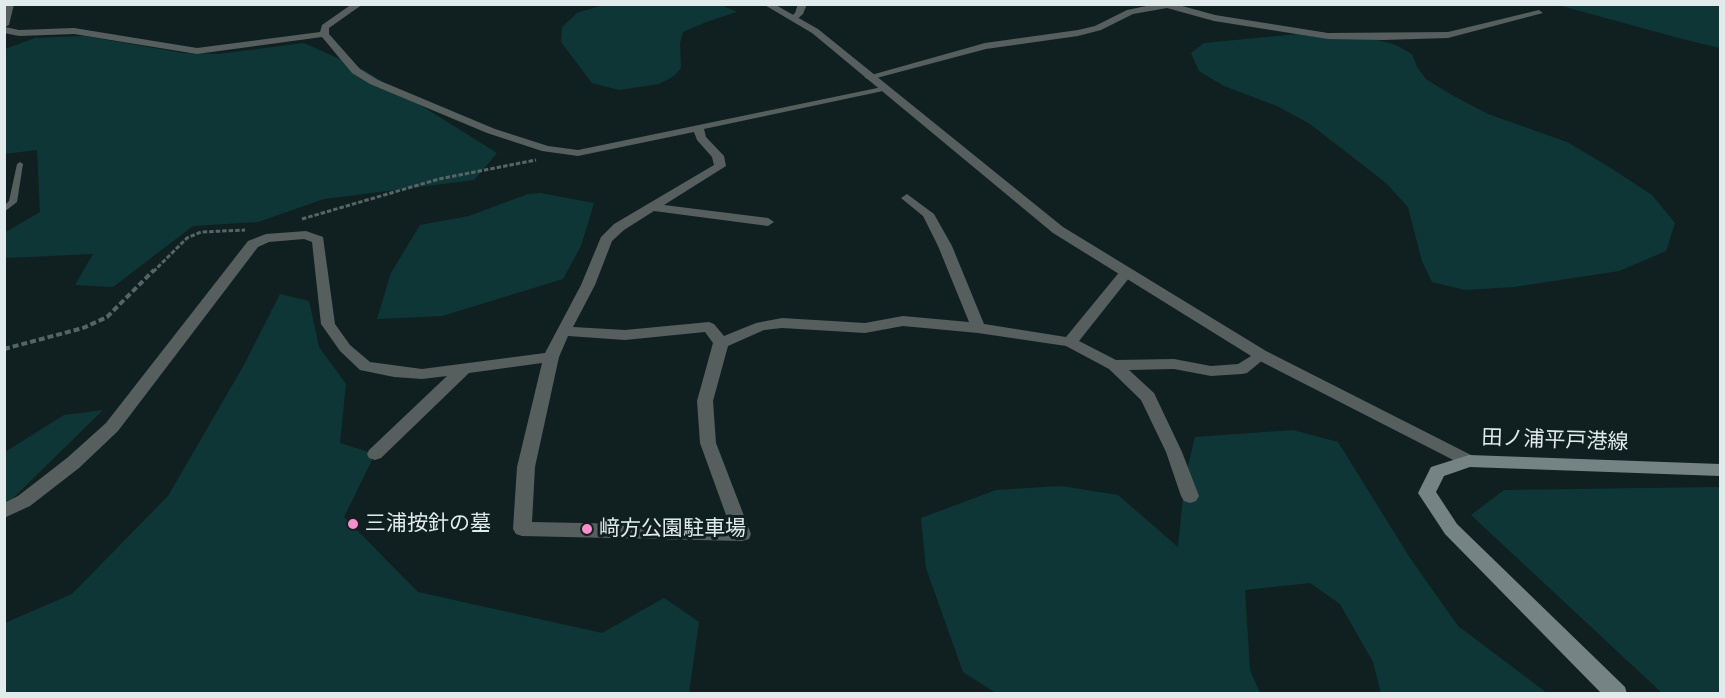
<!DOCTYPE html>
<html>
<head>
<meta charset="utf-8">
<style>
	body { margin:0 }
	#map { position:relative; width:1725px; height:698px; overflow:hidden; background:#102020; font-family:"DM Sans",sans-serif }
	canvas { display:block }
	.frame { position:absolute; inset:0; border:6px solid #e1ebeb; pointer-events:none }
</style>
</head>
<body>
<div id="map">
<canvas width="1725" height="698"></canvas>
<div class="frame"></div>
</div>
<script>
const context = document.querySelector('canvas').getContext('2d');
context.lineJoin = 'round';
function paint(path, color) { context.fillStyle = color; context.fill(path, 'evenodd'); }
const shape = rows => new Path2D(rows.map(r => 'M' + r).join(''));
function stroke(path, color, width, dash) { context.strokeStyle = color; context.lineWidth = width; context.lineCap = dash ? 'butt' : 'round'; context.setLineDash(dash || []); context.stroke(path); }
function drawText(font, color, halo, rows, align = 'center') {
  context.font = font + ' "DM Sans","Noto Sans JP",sans-serif'; context.lineWidth = 6; context.setLineDash([]); context.textBaseline = 'middle'; context.strokeStyle = halo; context.fillStyle = color; for (const [text, x, y, turn = 0] of rows) {
    context.save(); context.translate(x, y); context.rotate((+turn || 0) * Math.PI / 180); context.textAlign = isNaN(turn) ? turn : align; if (halo) context.strokeText(text, 0, 0); context.fillText(text, 0, 0); context.restore();
  }
}
paint(shape([
	[606,4,721,5,737,12,709,21,683,32,680,43,681,68,674,76,659,84,619,90,592,83,561,42,562,27,577,13],
	[1558,5,1720,5,1720,48,1686,40],
	[1319,32,1374,39,1396,45,1412,54,1417,67,1426,79,1450,94,1488,114,1567,142,1606,165,1652,195,1675,223,1666,251,1619,271,1514,287,1465,290,1432,282,1422,261,1408,207,1386,183,1310,124,1277,106,1224,86,1199,71,1191,53,1204,43],
	[84,36,183,53,218,54,304,43,364,70,497,153,474,180,324,199,258,222,193,226,113,287,75,285,93,254,5,258,4,233,40,212,37,150,4,154,5,49,35,38],
	[540,193,594,203,581,246,563,279,442,316,377,319,391,273,420,225,469,216,528,194],
	[280,294,309,301,319,347,346,384,340,443,375,454,344,517,418,592,602,633,664,598,699,622,689,693,5,694,5,623,72,594,168,496,244,365],
	[103,410,5,506,5,452,64,415],
	[1293,430,1338,442,1410,558,1458,626,1547,693,1381,693,1373,662,1340,604,1310,583,1245,590,1250,670,1260,693,996,693,963,672,926,568,921,518,996,490,1061,486,1118,495,1178,547,1185,478,1195,437],
	[1720,487,1720,693,1662,693,1471,515,1504,490]
]), '#0f3637');
stroke(shape([
	[302,219,439,179,536,160],
	[153,272,187,238,201,232,245,230]
]), '#566464', 3, [4.5, 2]);
stroke(shape([
	[4,349,83,328,107,317,154,270]
]), '#566464', 4, [6, 3]);
paint(shape([
	[20,162,23,164,17,202,4,212,4,206,9,201,17,164,20,162]
]), '#565e5e');
paint(shape([
	[6,4,14,4,9,25,5,27,19,30,74,28,197,48,320,32,322,25,352,4,363,4,329,28,329,34,360,69,378,80,495,129,548,146,578,150,887,86,887,90,883,91,704,129,706,137,724,156,726,166,664,205,768,218,774,222,768,226,654,211,624,230,612,241,595,285,573,327,625,330,709,322,714,324,724,336,756,323,782,318,865,323,903,316,969,322,938,246,923,216,901,198,907,194,934,214,952,246,984,324,1066,337,1121,270,1126,269,1133,273,1079,341,1116,360,1174,359,1211,366,1238,364,1261,350,1269,355,1247,373,1242,374,1211,376,1174,369,1129,370,1154,393,1182,452,1199,496,1196,501,1190,503,1184,501,1181,496,1166,452,1141,400,1109,369,1066,346,978,333,903,326,865,333,782,328,764,330,728,346,713,401,716,443,751,534,749,539,742,541,522,536,516,534,513,529,517,467,542,363,469,373,381,458,375,460,369,458,367,454,369,450,447,376,422,379,394,377,360,370,340,351,321,324,312,242,304,239,269,242,258,247,118,431,79,468,30,506,4,518,4,503,18,496,67,458,106,423,248,241,266,234,306,231,323,237,335,324,350,345,370,362,422,369,545,353,581,285,601,237,614,224,714,165,712,157,697,140,694,132,578,156,542,151,487,133,370,84,352,73,322,37,197,54,74,34,19,36,4,33,6,4],
	[705,332,713,343,697,401,700,443,730,526,532,522,535,467,559,357,568,336,625,340,705,332],
	[798,4,807,4,803,14,796,20,790,20,789,18,795,13,798,4],
	[1156,4,1175,4,1215,15,1328,33,1448,32,1539,10,1543,13,1448,38,1383,40,1328,39,1214,21,1167,8,1133,14,1101,30,1078,36,986,49,869,80,864,77,985,43,1078,30,1095,26,1127,10,1156,4]
]), '#565e5e');
paint(shape([
	[763,4,774,4,818,29,1063,227,1266,351,1475,457,1478,461,1475,465,1469,467,1463,465,1256,359,1053,233,812,33,763,4]
]), '#565e5e');
paint(shape([
	[1469,455,1720,464,1720,476,1470,467,1444,476,1436,492,1457,524,1625,687,1627,694,1602,694,1445,534,1418,493,1431,467,1469,455]
]), '#768383');
for (const [x, y, r, color] of [
	[353,524,6,"#f98fca"],
	[587,529,6,"#f98fca"]
]) { const dot = new Path2D(); dot.arc(x, y, r, 0, 2 * Math.PI); context.fillStyle = color; context.fill(dot); stroke(dot, '#102020', 2); }
drawText('21px', '#e1ebeb', '#102020', [
	["田ノ浦平戸港線",1555,441,2]
]);
drawText('21px', '#e1ebeb', '#102020', [
	["三浦按針の墓",365,524],
	["﨑方公園駐車場",599,529]
], 'left');
</script>
</body>
</html>
